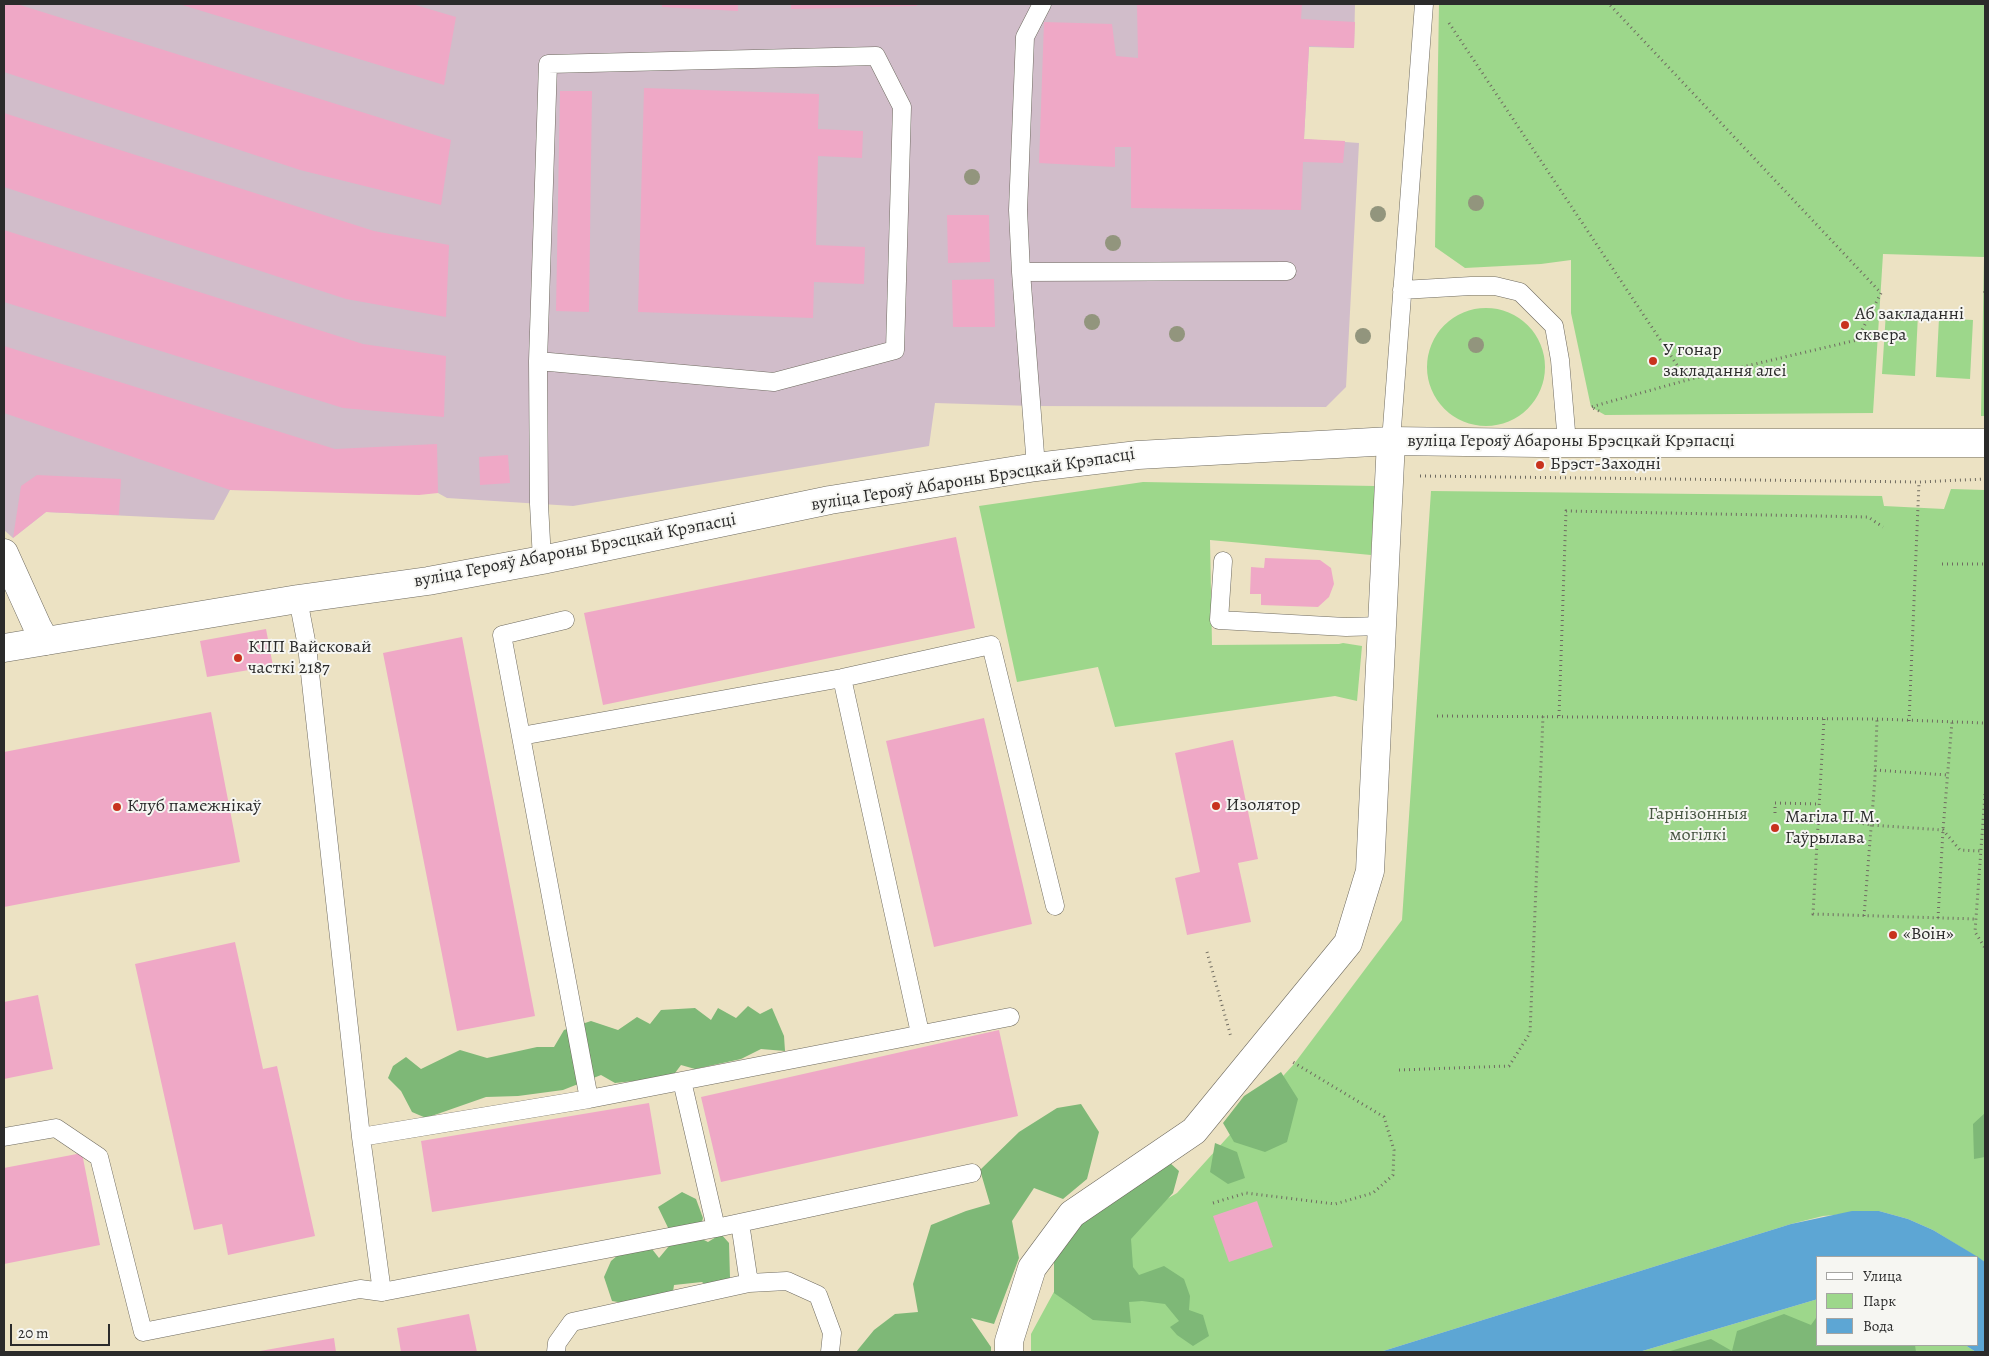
<!DOCTYPE html>
<html>
<head>
<meta charset="utf-8">
<style>
	body { margin:0 }
	#map { position:relative; width:1989px; height:1356px; overflow:hidden; background:#ece2c3; font-family:Alegreya,serif }
	canvas { display:block }
	.frame { position:absolute; inset:0; border:5px solid #2b2b2b; pointer-events:none }
	.legend { position:absolute; left:1816px; top:1256px; width:162px; height:90px; box-sizing:border-box; background:#f6f6f2; border:1px solid #a5a5a2; margin:0; padding:6px 9px; list-style:none; font-size:15px; color:#2b2b2b }
	.legend li { display:flex; align-items:center; gap:10px; height:25px }
	.legend b { width:25px; border:1px solid #a5a5a2 }
	.scale { position:absolute; left:10px; top:1324px; width:100px; height:22px; box-sizing:border-box; border:2px solid #2b2b2b; border-top:0; padding-left:6px; font-size:15px; line-height:18px; white-space:nowrap; color:#2b2b2b; -webkit-text-stroke:4px #f6f6f2; paint-order:stroke }
</style>
</head>
<body>
<div id="map">
<canvas width="1989" height="1356"></canvas>
<div class="frame"></div>
<ul class="legend">
<li><b style="height:6px;background:#fff"></b>Улица</li>
<li><b style="height:14px;background:#9dd78b"></b>Парк</li>
<li><b style="height:14px;background:#5da6d4"></b>Вода</li>
</ul>
<div class="scale">20 m</div>
</div>
<script>
const context = document.querySelector('canvas').getContext('2d');
context.lineJoin = 'round';
function paint(path, color) { context.fillStyle = color; context.fill(path, 'evenodd'); }
const shape = rows => new Path2D(rows.map(r => 'M' + r).join(''));
function stroke(path, color, width, dash) { context.strokeStyle = color; context.lineWidth = width; context.lineCap = dash ? 'butt' : 'round'; context.setLineDash(dash || []); context.stroke(path); }
function drawText(font, color, halo, rows, align = 'center') {
  context.font = font + ' Alegreya,serif'; context.lineWidth = 4; context.setLineDash([]); context.textBaseline = 'middle'; context.strokeStyle = halo; context.fillStyle = color; for (const [text, x, y, turn = 0] of rows) {
    context.save(); context.translate(x, y); context.rotate((+turn || 0) * Math.PI / 180); context.textAlign = isNaN(turn) ? turn : align; if (halo) context.strokeText(text, 0, 0); context.fillText(text, 0, 0); context.restore();
  }
}
paint(shape([
	[4,4,1355,4,1354,48,1309,47,1304,139,1359,143,1346,387,1326,407,1032,406,935,403,929,446,573,506,447,498,438,493,230,490,214,520,46,512,13,538,4,530]
]), '#d1bdca');
paint(shape([
	[1439,4,1985,4,1985,416,1981,416,1984,257,1883,254,1873,413,1605,415,1591,407,1571,313,1571,260,1541,264,1465,268,1435,247],
	'1427 367a59 59 0 1 1 118 0a59 59 0 1 1-118 0Z',
	[1886,312,1918,314,1915,376,1882,374],
	[1939,318,1973,320,1970,379,1936,377],
	[1143,482,1375,486,1371,555,1210,540,1212,645,1339,644,1343,643,1362,646,1357,701,1335,696,1115,727,1098,667,1017,682,979,506],
	[1951,489,1985,490,1985,1262,1933,1230,1908,1219,1879,1211,1823,1216,1791,1224,1380,1352,1031,1352,1031,1334,1075,1253,1177,1193,1294,1064,1402,920,1431,491,1882,496,1884,506,1944,509],
	[1818,1299,1818,1345,1965,1345,1976,1352,1639,1352]
]), '#9dd78b');
paint(shape([
	[748,1006,760,1014,772,1008,784,1036,785,1051,761,1049,741,1059,695,1069,681,1065,672,1077,615,1083,601,1075,563,1090,518,1096,486,1097,426,1118,412,1112,401,1091,388,1078,393,1066,406,1057,421,1069,460,1050,487,1058,537,1047,554,1047,564,1030,591,1021,618,1030,637,1017,650,1024,661,1010,695,1008,711,1020,718,1008,736,1018],
	[1281,1072,1298,1099,1287,1142,1265,1152,1234,1142,1223,1123,1244,1096],
	[1081,1104,1099,1132,1087,1179,1063,1199,1034,1188,1012,1221,1019,1258,994,1324,971,1318,991,1347,991,1352,856,1352,874,1330,895,1314,918,1312,913,1284,931,1225,966,1211,990,1204,980,1170,1019,1132,1057,1108],
	[1985,1113,1985,1157,1974,1159,1973,1124],
	[1215,1143,1237,1152,1245,1178,1228,1184,1210,1172],
	[1169,1162,1179,1171,1173,1193,1131,1239,1133,1267,1139,1275,1164,1266,1184,1279,1190,1296,1189,1310,1203,1315,1209,1336,1193,1346,1177,1335,1170,1327,1179,1321,1165,1304,1142,1301,1129,1302,1131,1323,1093,1320,1054,1293,1054,1261,1084,1220],
	[682,1192,696,1199,703,1218,698,1237,708,1242,721,1234,729,1243,730,1278,716,1294,702,1282,674,1285,672,1299,648,1307,612,1301,604,1277,611,1261,618,1255,652,1249,659,1258,674,1240,658,1207],
	[1784,1314,1811,1325,1818,1315,1818,1345,1915,1345,1916,1352,1667,1352,1711,1339,1732,1351,1737,1331]
]), '#7eb877');
paint(shape([
	[1852,1211,1879,1211,1908,1219,1933,1230,1978,1257,1818,1257,1818,1299,1639,1352,1380,1352,1791,1224],
	[1978,1257,1985,1262,1985,1352,1976,1352,1965,1345,1978,1345]
]), '#5da6d4');
paint(shape([
	[4,4,17,4,451,140,441,205,300,170,4,72],
	[179,4,412,4,456,17,444,85],
	[662,4,738,4,738,11,662,7],
	[791,4,917,4,917,6,791,9],
	[1137,4,1302,4,1301,19,1355,22,1354,48,1309,46,1304,139,1345,141,1343,163,1303,162,1301,210,1131,208,1131,147,1115,147,1115,167,1039,163,1044,22,1112,24,1116,56,1138,58],
	[644,88,819,94,818,129,863,131,862,158,818,156,816,245,865,247,864,284,814,282,813,318,638,312],
	[560,91,592,91,589,312,556,311],
	[4,113,374,231,449,245,446,317,346,299,4,187],
	[947,215,989,215,990,262,948,263],
	[4,230,363,344,446,356,444,417,343,408,4,302],
	[994,279,995,327,953,327,952,280],
	[4,346,335,449,437,444,438,493,419,495,230,490,4,413],
	[508,455,510,483,480,485,479,457],
	[37,475,121,479,119,515,46,512,13,538,21,486],
	[956,537,975,628,603,705,584,613],
	[1265,558,1320,560,1331,568,1334,584,1329,597,1318,607,1261,605,1261,594,1250,594,1251,567,1264,568],
	[266,629,273,666,207,677,200,641],
	[462,637,535,1016,457,1031,383,653],
	[211,712,240,862,4,907,4,752],
	[984,718,1032,924,934,947,886,741],
	[1233,740,1258,859,1238,863,1251,922,1187,935,1175,878,1200,872,1175,753],
	[235,942,263,1069,277,1066,315,1236,228,1255,222,1224,194,1230,135,964],
	[38,995,53,1069,4,1079,4,1002],
	[999,1030,1018,1116,721,1182,701,1097],
	[649,1103,661,1174,432,1212,421,1141],
	[82,1153,100,1245,4,1264,4,1168],
	[1257,1201,1273,1247,1229,1262,1213,1216],
	[469,1314,477,1352,401,1352,397,1328],
	[334,1338,336,1352,260,1352,260,1351]
]), '#efa8c6');
const lane = shape([
	[1021,272,1287,271],
	[1402,290,1471,286,1495,286,1520,292,1554,326,1560,360,1567,443],
	[538,361,548,64,876,56,902,107,895,350,774,382,538,361,539,504,542,560],
	[1391,441,1424,4],
	[1036,467,1021,272,1018,210,1025,37,1042,4],
	[1223,561,1219,620,1346,627,1382,626],
	[298,599,307,646,361,1137,382,1292,716,1228,972,1173],
	[565,620,502,635,589,1099],
	[842,678,920,1033],
	[521,736,842,678,991,645,1055,906],
	[682,1081,716,1228],
	[4,1137,56,1128,99,1157,143,1332,360,1289,382,1292],
	[361,1137,589,1099,1010,1017],
	[740,1223,749,1283],
	[556,1352,557,1343,572,1322,749,1283,787,1281,818,1295,832,1333,830,1352]
]);
const street = shape([
	[4,553,37,626,45,641],
	[1009,1352,1009,1341,1032,1268,1072,1214,1194,1131,1348,943,1370,871,1391,441]
]);
const secondary = shape([
	[4,648,298,599,428,581,542,560,830,500,1036,467,1138,455,1391,441,1539,443,1985,443]
]);
stroke(lane, '#6f6b60', 19);
stroke(street, '#6f6b60', 29);
stroke(secondary, '#6f6b60', 29);
stroke(shape([
	[1449,23,1687,380],
	[1984,256,1985,256],
	[1984,291,1985,292],
	[1599,411,1591,407,1687,380,1857,340,1881,293,1609,4],
	[1420,476,1919,482,1985,479],
	[1942,564,1985,564],
	[1437,716,1877,719,1985,723],
	[1559,716,1566,511,1868,517,1883,527],
	[1824,719,1813,914,1976,919],
	[1909,721,1919,482],
	[1875,770,1947,775],
	[1985,794,1975,932,1985,948],
	[1775,813,1775,803,1819,804],
	[1818,821,1854,822,1871,825,1943,830,1960,850,1981,851],
	[1864,916,1875,778,1877,719],
	[1938,918,1943,830,1952,722],
	[1207,952,1231,1037],
	[1399,1070,1509,1066,1530,1033,1543,716],
	[1213,1203,1246,1193,1335,1204,1373,1193,1393,1175,1394,1150,1384,1117,1291,1061]
]), '#6f6b60', 3, [1, 4]);
stroke(lane, '#fff', 18);
stroke(street, '#fff', 28);
stroke(secondary, '#fff', 28);
context.fillStyle = '#92957d';
for (const [x, y] of [
	[972,177],
	[1476,203],
	[1378,214],
	[1113,243],
	[1092,322],
	[1177,334],
	[1363,336],
	[1476,345]
]) { context.beginPath(); context.arc(x, y, 8, 0, 2 * Math.PI); context.fill(); }
for (const [x, y, r, color] of [
	[1845,325,5,"#c8321e"],
	[1653,361,5,"#c8321e"],
	[1540,465,5,"#c8321e"],
	[238,658,5,"#c8321e"],
	[1216,806,5,"#c8321e"],
	[117,807,5,"#c8321e"],
	[1775,828,5,"#c8321e"],
	[1893,935,5,"#c8321e"]
]) { const dot = new Path2D(); dot.arc(x, y, r, 0, 2 * Math.PI); context.fillStyle = color; context.fill(dot); stroke(dot, '#f6f6f2', 2); }
drawText('18px', '#2b2b2b', '#f6f6f2', [
	["Аб закладанні",1855,315],
	["сквера",1855,336],
	["У гонар",1663,351],
	["закладання алеі",1663,372],
	["Брэст-Заходні",1550,465],
	["КПП Вайсковай",248,648],
	["часткі 2187",248,669],
	["Изолятор",1226,806],
	["Клуб памежнікаў",127,807],
	["Магіла П.М.",1785,818],
	["Гаўрылава",1785,839],
	["«Воін»",1903,935]
], 'left');
drawText('18px', '#2b2b2b', '#f6f6f2', [
	["вуліца Герояў Абароны Брэсцкай Крэпасці",1571,442],
	["вуліца Герояў Абароны Брэсцкай Крэпасці",973,480,-9],
	["вуліца Герояў Абароны Брэсцкай Крэпасці",575,551,-11]
]);
drawText('18px', '#485643', '#f6f6f2', [
	["Гарнізонныя",1698,815],
	["могілкі",1698,836]
]);
</script>
</body>
</html>
